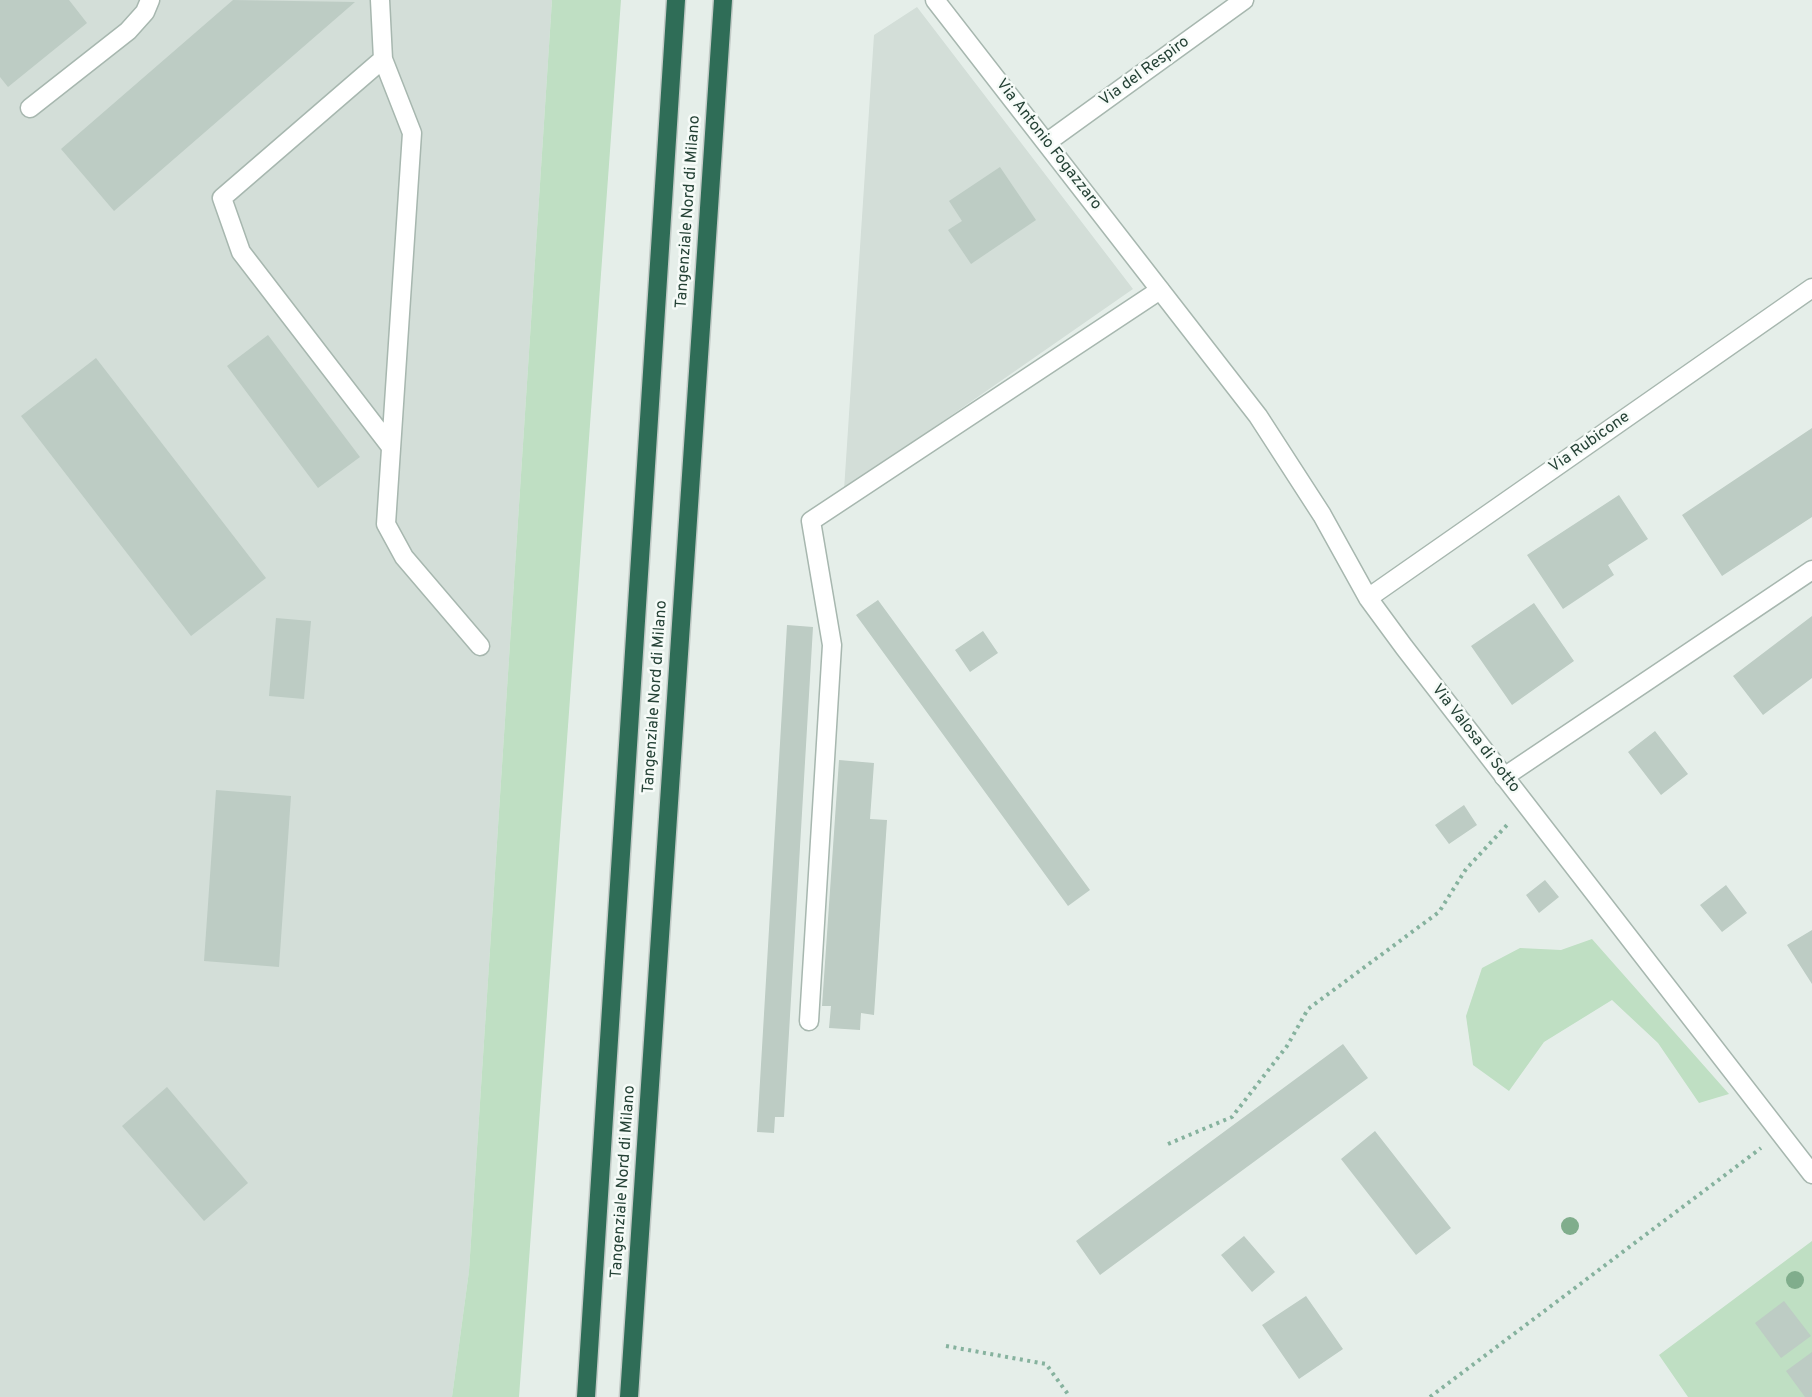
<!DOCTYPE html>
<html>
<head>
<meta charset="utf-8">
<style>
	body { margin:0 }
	canvas { display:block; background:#e5eee9 }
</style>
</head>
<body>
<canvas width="1812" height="1397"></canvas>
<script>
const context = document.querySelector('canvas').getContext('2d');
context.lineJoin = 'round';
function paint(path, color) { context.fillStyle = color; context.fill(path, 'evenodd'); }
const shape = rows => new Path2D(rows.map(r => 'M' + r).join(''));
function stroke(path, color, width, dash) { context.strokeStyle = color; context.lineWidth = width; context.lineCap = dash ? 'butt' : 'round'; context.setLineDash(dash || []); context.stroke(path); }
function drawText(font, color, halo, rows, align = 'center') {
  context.font = font + ' Overpass,sans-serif'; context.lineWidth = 5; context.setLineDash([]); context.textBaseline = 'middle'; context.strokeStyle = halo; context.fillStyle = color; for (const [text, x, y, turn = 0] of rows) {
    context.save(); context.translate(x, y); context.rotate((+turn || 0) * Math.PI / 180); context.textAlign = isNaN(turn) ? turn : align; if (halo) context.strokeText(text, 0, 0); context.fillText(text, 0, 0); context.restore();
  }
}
paint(shape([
	[0,0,552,0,469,1271,452,1397,0,1397],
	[917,7,1133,289,844,490,874,35]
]), '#d3ded8');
paint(shape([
	[552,0,621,0,519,1397,452,1397,469,1271],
	[1592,939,1729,1094,1699,1103,1658,1043,1612,1000,1544,1042,1509,1091,1473,1065,1466,1016,1482,968,1520,948,1561,950],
	[1812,1241,1812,1397,1688,1397,1659,1355]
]), '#bfdfc3');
paint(shape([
	[0,0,69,0,87,23,8,87,0,77],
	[233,0,355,2,114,211,61,149],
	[1000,167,1036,220,971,264,948,230,962,221,949,201],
	[268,335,360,457,318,488,227,366],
	[96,358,266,578,191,636,21,416],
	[1812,428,1812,517,1722,576,1682,515],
	[1619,495,1648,539,1608,565,1614,575,1563,609,1527,555],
	[878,600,1090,890,1068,906,856,615],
	[1534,603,1574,661,1512,705,1471,646],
	[1812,616,1812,678,1763,715,1733,676],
	[276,618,311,621,304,699,269,696],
	[787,625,813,627,784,1117,775,1117,774,1133,757,1132],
	[983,631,998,653,970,672,955,650],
	[1655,731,1688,774,1661,795,1628,752],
	[839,760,874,763,870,819,887,820,874,1015,861,1013,860,1030,829,1028,831,1006,822,1006],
	[216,790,291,796,279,967,204,961],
	[1464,805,1477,825,1449,844,1435,825],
	[1545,880,1559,897,1539,913,1526,895],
	[1726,885,1747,913,1722,932,1700,905],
	[1812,930,1812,984,1787,945],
	[1343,1044,1368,1078,1100,1275,1076,1241],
	[167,1087,248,1183,204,1221,122,1126],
	[1375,1131,1451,1228,1416,1255,1341,1159],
	[1244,1236,1275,1272,1252,1292,1221,1255],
	[1306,1296,1343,1349,1299,1379,1262,1325],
	[1784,1301,1811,1336,1781,1358,1755,1323],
	[1812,1352,1812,1397,1805,1397,1786,1371]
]), '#bdccc4');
const lane = shape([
	[380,0,383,59,412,133,386,524,404,557,480,646],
	[383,59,222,198,241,252,391,447],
	[30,108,128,31,145,12,150,0],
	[1504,777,1812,570],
	[809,1021,832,645,811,521,1160,290]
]);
const street = shape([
	[935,0,1258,416,1322,515,1368,598,1404,647,1812,1174],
	[1046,143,1244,0],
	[1368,598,1812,288]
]);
const highway = shape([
	[586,1397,676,0],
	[629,1397,723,0]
]);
stroke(lane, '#a7b7af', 21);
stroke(street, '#a7b7af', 21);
stroke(highway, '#c2cac6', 21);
stroke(shape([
	[1168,1144,1232,1117,1287,1046,1308,1009,1439,912,1466,869,1507,825],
	[946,1346,1046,1364,1070,1397],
	[1430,1397,1761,1148]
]), '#86b29e', 4, [3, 4.5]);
stroke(lane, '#fff', 18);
stroke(street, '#fff', 18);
stroke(highway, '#2f6d57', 18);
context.fillStyle = '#80ad8c';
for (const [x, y] of [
	[1570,1226],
	[1795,1280]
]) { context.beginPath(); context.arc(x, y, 9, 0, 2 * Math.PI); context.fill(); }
drawText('16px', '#244135', '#f6fbf8', [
	["Via del Respiro",1145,72,-36],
	["Via Antonio Fogazzaro",1048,145,52],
	["Tangenziale Nord di Milano",689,212,-86],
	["Via Rubicone",1590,443,-35],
	["Tangenziale Nord di Milano",656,697,-86],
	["Via Valosa di Sotto",1475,739,52],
	["Tangenziale Nord di Milano",624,1182,-86]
]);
</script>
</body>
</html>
